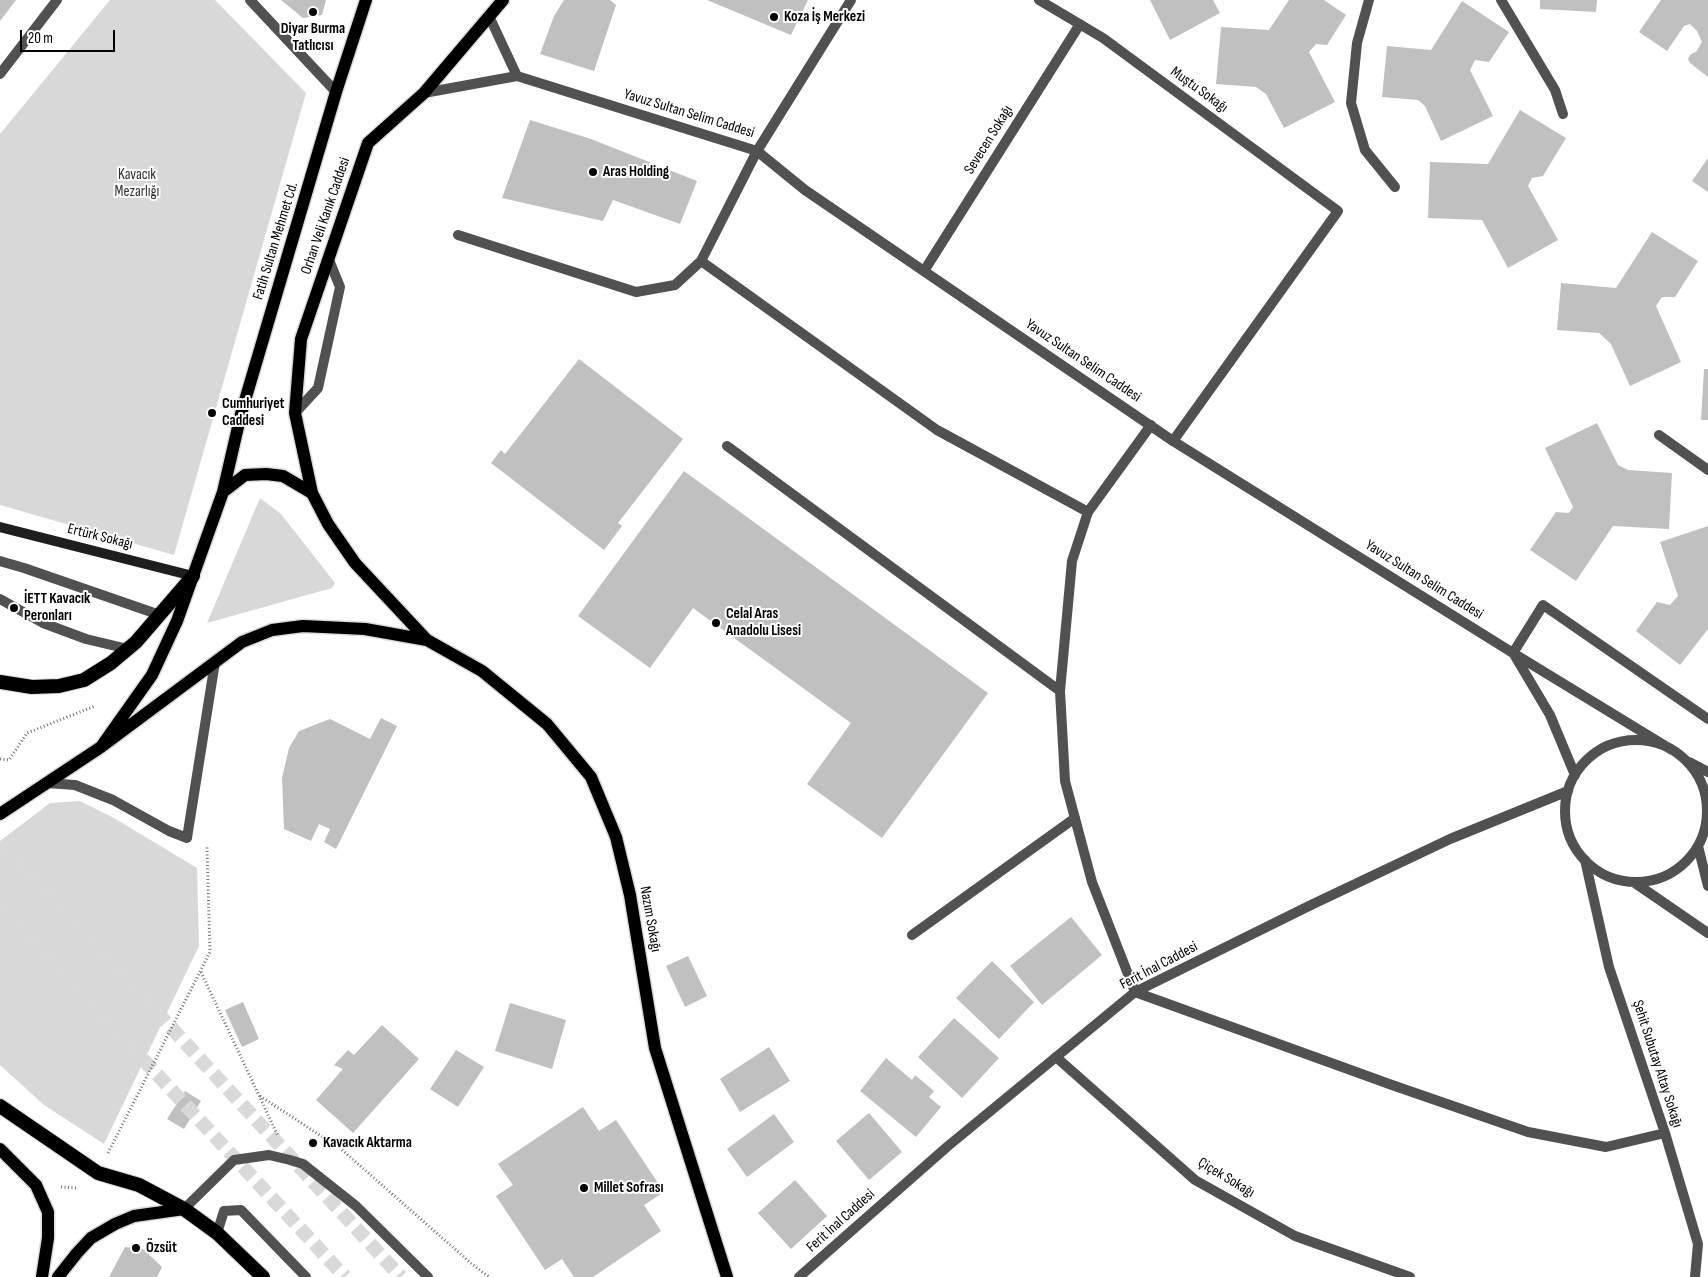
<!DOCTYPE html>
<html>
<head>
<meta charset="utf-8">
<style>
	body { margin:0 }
	#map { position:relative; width:1708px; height:1277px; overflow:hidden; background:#fff; font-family:"Sofia Sans Condensed",sans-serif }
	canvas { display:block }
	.scale { position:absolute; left:20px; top:30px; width:95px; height:22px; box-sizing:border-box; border:2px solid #000; border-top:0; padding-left:6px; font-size:15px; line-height:18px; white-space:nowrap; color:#000; -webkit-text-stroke:4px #fff; paint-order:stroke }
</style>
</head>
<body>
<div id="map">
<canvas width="1708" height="1277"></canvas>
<div class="scale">20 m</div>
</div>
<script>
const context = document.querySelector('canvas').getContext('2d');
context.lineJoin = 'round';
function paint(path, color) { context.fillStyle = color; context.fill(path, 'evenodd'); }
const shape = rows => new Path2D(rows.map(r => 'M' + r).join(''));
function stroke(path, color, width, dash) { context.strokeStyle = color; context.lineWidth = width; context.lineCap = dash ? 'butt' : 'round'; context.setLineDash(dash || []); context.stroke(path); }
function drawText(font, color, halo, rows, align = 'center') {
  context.font = font + ' "Sofia Sans Condensed",sans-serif'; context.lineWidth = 4; context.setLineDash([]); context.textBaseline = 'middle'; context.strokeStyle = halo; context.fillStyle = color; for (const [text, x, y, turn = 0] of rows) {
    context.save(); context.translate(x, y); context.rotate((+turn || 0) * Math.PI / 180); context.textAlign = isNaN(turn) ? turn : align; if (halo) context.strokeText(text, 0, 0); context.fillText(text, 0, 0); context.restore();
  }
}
paint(shape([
	[110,0,215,0,306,93,174,555,0,505,0,134],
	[260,498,281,514,335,583,332,588,207,623],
	[80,801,114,818,197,868,199,946,104,1144,44,1105,0,1065,0,841,50,803]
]), '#d8d8d8');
paint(shape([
	[0,0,16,0,0,21],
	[281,0,326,0,322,15,303,18],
	[564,0,610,0,616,5,594,71,540,54,554,16],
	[707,0,808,0,791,35],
	[1150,0,1213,0,1220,13,1170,40],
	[1289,0,1324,0,1346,15,1327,45,1316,44,1309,52,1335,102,1284,128,1266,94,1256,87,1216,84,1221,27,1269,30],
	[1540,0,1597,0,1596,12,1540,9],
	[1661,0,1708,0,1708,77,1690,63,1688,59,1691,54,1696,52,1702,42,1697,31,1690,24,1684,26,1667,51,1639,32],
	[1462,1,1509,32,1489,62,1475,60,1470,70,1493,116,1441,141,1425,106,1418,100,1382,97,1387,46,1431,50],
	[1520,110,1566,138,1543,176,1532,178,1528,186,1558,240,1508,268,1482,220,1428,218,1430,162,1488,164],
	[530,120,591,139,697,181,680,224,613,200,603,221,502,198],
	[1708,158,1708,192,1692,181],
	[1652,232,1698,261,1675,297,1662,297,1656,306,1681,362,1630,386,1611,344,1599,333,1557,330,1561,283,1616,288],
	[579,359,683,439,618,523,622,526,604,550,491,463,501,450,505,454],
	[1704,369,1708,369,1708,420,1701,420],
	[1597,423,1618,465,1628,470,1672,473,1669,529,1613,526,1576,581,1530,550,1556,512,1569,513,1573,507,1545,448],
	[684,471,988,693,882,838,807,784,851,723,693,608,650,668,578,616],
	[1708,526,1708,629,1680,665,1636,631,1657,602,1670,605,1678,596,1660,542],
	[381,718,397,726,336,849,324,842,330,829,319,824,311,841,284,829,282,778,289,748,299,731,330,719,370,739],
	[1071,917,1102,955,1042,1005,1010,966],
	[688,956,707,996,685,1007,666,966],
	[992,961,1034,1002,999,1039,956,998],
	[243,1002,259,1039,242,1047,225,1010],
	[510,1003,566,1020,552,1069,495,1051],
	[954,1018,999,1058,962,1098,918,1057],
	[382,1025,419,1059,353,1133,316,1100,343,1069,334,1065,348,1050,354,1055],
	[769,1047,790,1081,740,1112,720,1079],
	[456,1050,484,1067,458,1107,430,1089],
	[886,1058,912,1080,915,1075,934,1091,929,1097,941,1107,916,1137,860,1091],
	[185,1091,201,1101,184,1129,167,1119],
	[583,1107,599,1131,616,1120,664,1192,644,1205,661,1231,593,1277,574,1277,562,1259,545,1270,496,1196,513,1185,498,1164],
	[869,1113,902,1152,869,1180,836,1141],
	[774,1114,794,1142,747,1177,727,1149],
	[795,1180,827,1216,791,1249,758,1213],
	[125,1247,143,1249,162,1267,157,1277,109,1277]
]), '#c0c0c0');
stroke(shape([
	[0,842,401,1277],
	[0,905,345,1277]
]), '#d9d9d9', 14, [14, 7]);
const primary = shape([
	[223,492,245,475,266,474,283,476,312,493,328,524,355,563,427,640,482,671,547,724,591,777,616,837,630,895,655,1048,727,1277],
	[312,493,295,413,301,339,368,143,424,93,503,0],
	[101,747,152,675,177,621,193,576,223,492,241,414,336,92,366,0],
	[0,814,101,747,242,642,272,630,303,626,365,629,427,640],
	[0,1149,36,1185,48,1212,48,1238,42,1277],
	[58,1277,77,1253,91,1238,115,1224,134,1216,184,1209]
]);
const trunk = shape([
	[0,682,32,687,59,686,84,680,111,663,136,642,193,576],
	[0,1106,98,1173,139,1185,184,1209,217,1233,263,1277]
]);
stroke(primary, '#dbdbdb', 15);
stroke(trunk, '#dbdbdb', 16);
stroke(shape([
	[0,759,9,760,27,733,95,706],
	[201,972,278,1136],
	[260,1096,341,1149,473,1265,489,1277],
	[108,1153,210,952,207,847],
	[61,1187,78,1188]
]), '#737373', 3, [1, 2.5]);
stroke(shape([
	[1369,0,1357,43,1351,103,1365,150,1395,187],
	[1501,0,1555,90,1563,114],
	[295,413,318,388,340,287,329,260],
	[1659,435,1708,470],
	[0,561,24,568,160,615],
	[0,599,43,623,86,639,128,649],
	[1513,653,1543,605,1708,719],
	[47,783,75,785,113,800,169,831,187,838,215,662],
	[184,1209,234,1160,269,1155,290,1160,303,1164,356,1206,428,1277],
	[217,1233,224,1211,241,1210,306,1277]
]), '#515151', 10);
stroke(shape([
	[250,0,336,92],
	[1039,0,1103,38,1338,211,1173,441],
	[0,74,57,0],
	[458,235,636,292,675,285,701,261,757,151,851,0],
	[701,261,937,430,1088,512,1072,561,1060,691,1065,781,1092,882,1135,992,1392,1085,1528,1132,1606,1147,1665,1133],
	[924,271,1080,24],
	[727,446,1060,691],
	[1088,512,1151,425],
	[1585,860,1609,967,1665,1133,1698,1244,1695,1277],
	[912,935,1075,818],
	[1056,1057,1195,1180,1295,1236,1410,1277]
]), '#515151', 10);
stroke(shape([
	[489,16,517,76],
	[424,93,517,76,757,151,805,190,1173,441,1513,653,1672,750],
	[1515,656,1550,715,1575,775],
	'1565 811a71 71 0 1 1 142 0a71 71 0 1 1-142 0Z',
	[1689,762,1708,772],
	[1698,846,1708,886],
	[1635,883,1708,933],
	[799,1277,948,1146,1135,992,1311,905,1450,839,1568,791]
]), '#515151', 10);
stroke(shape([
	[0,527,193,576]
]), '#1e1e1e', 10);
stroke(primary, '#000', 12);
stroke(trunk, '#000', 14);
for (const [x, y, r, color] of [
	[313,12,5,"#000"],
	[774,17,5,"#000"],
	[593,172,5,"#000"],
	[212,413,5,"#000"],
	[14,608,5,"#000"],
	[716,623,5,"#000"],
	[313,1143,5,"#000"],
	[584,1188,5,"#000"],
	[136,1248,5,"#000"]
]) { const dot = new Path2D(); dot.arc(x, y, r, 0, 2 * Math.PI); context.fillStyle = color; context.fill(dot); stroke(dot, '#fff', 2); }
drawText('bold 15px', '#000', '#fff', [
	["Koza İş Merkezi",784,17],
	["Diyar Burma",313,29,"center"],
	["Tatlıcısı",313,46,"center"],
	["Aras Holding",603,172],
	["Cumhuriyet",222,404],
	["Caddesi",222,421],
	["İETT Kavacık",24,599],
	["Peronları",24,616],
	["Celal Aras",726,614],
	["Anadolu Lisesi",726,631],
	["Kavacık Aktarma",323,1143],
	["Millet Sofrası",594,1188],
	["Özsüt",146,1248]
], 'left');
drawText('15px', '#000', '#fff', [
	["Muştu Sokağı",1199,90,36],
	["Yavuz Sultan Selim Caddesi",689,114,17],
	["Sevecen Sokağı",989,140,-58],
	["Orhan Veli Kanık Caddesi",326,216,-71],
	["Fatih Sultan Mehmet Cd.",276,241,-73],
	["Yavuz Sultan Selim Caddesi",1083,361,34],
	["Ertürk Sokağı",100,537,14],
	["Yavuz Sultan Selim Caddesi",1424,580,32],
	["Nazım Sokağı",650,919,80],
	["Ferit İnal Caddesi",1159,966,-28],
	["Şehit Subutay Altay Sokağı",1657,1064,72],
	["Çiçek Sokağı",1226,1178,31],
	["Ferit İnal Caddesi",841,1221,-42]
]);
drawText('15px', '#2f2f2f', '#fff', [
	["Kavacık",137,175],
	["Mezarlığı",137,192]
]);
</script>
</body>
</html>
